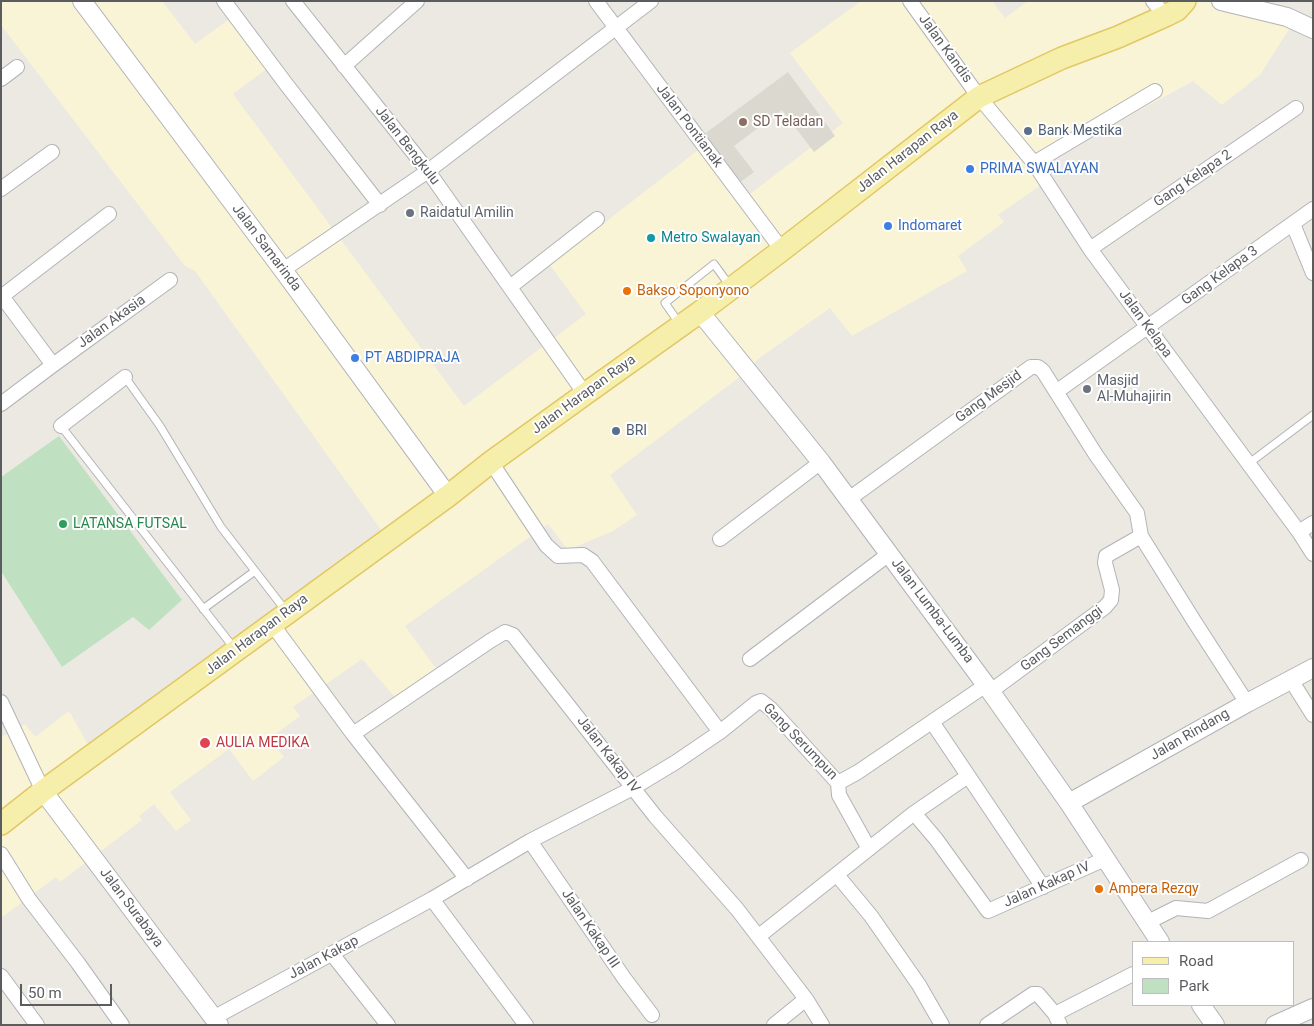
<!DOCTYPE html>
<html>
<head>
<meta charset="utf-8">
<style>
	body { margin:0 }
	#map { position:relative; width:1314px; height:1026px; overflow:hidden; background:#ebe9e1; font-family:Roboto,sans-serif }
	canvas { display:block }
	.frame { position:absolute; inset:0; border:2px solid #5a5c60; pointer-events:none }
	.legend { position:absolute; left:1132px; top:941px; width:162px; height:65px; box-sizing:border-box; background:#fff; border:1px solid #bdbebf; margin:0; padding:6px 9px; list-style:none; font-size:15px; color:#5a5c60 }
	.legend li { display:flex; align-items:center; gap:10px; height:25px }
	.legend b { width:25px; border:1px solid #bdbebf }
	.scale { position:absolute; left:20px; top:984px; width:92px; height:22px; box-sizing:border-box; border:2px solid #5a5c60; border-top:0; padding-left:6px; font-size:15px; line-height:18px; white-space:nowrap; color:#5a5c60; -webkit-text-stroke:4px #fff; paint-order:stroke }
</style>
</head>
<body>
<div id="map">
<canvas width="1314" height="1026"></canvas>
<div class="frame"></div>
<ul class="legend">
<li><b style="height:6px;background:#f6efab"></b>Road</li>
<li><b style="height:14px;background:#c0e0c2"></b>Park</li>
</ul>
<div class="scale">50 m</div>
</div>
<script>
const context = document.querySelector('canvas').getContext('2d');
context.lineJoin = 'round';
function paint(path, color) { context.fillStyle = color; context.fill(path, 'evenodd'); }
const shape = rows => new Path2D(rows.map(r => 'M' + r).join(''));
function stroke(path, color, width, dash) { context.strokeStyle = color; context.lineWidth = width; context.lineCap = dash ? 'butt' : 'round'; context.setLineDash(dash || []); context.stroke(path); }
function drawText(font, color, halo, rows, align = 'center') {
  context.font = font + ' Roboto,sans-serif'; context.lineWidth = 4; context.setLineDash([]); context.textBaseline = 'middle'; context.strokeStyle = halo; context.fillStyle = color; for (const [text, x, y, turn = 0] of rows) {
    context.save(); context.translate(x, y); context.rotate((+turn || 0) * Math.PI / 180); context.textAlign = isNaN(turn) ? turn : align; if (halo) context.strokeText(text, 0, 0); context.fillText(text, 0, 0); context.restore();
  }
}
paint(shape([
	[1,1,162,1,195,44,232,17,269,67,233,94,464,406,586,314,550,265,706,144,746,197,843,123,790,53,861,1,992,1,1005,18,1028,1,1270,1,1266,18,1291,26,1260,75,1222,105,1193,81,1041,164,1051,178,998,215,1004,222,958,256,967,271,852,336,830,308,758,359,745,373,610,475,637,515,613,531,568,550,548,524,405,626,440,674,399,702,362,659,293,707,300,716,270,738,284,757,253,781,229,749,170,792,191,820,176,831,154,804,139,816,142,820,60,882,56,877,1,918,1,737,25,724,35,737,69,711,90,748,384,534,195,271,185,266,1,25]
]), '#faf4d7');
paint(shape([
	[788,72,835,136,814,152,782,110,734,146,754,172,739,183,703,135]
]), '#dbd8cf');
paint(shape([
	[59,436,182,600,149,630,133,617,62,667,1,571,1,477]
]), '#c0e0c2');
const service = shape([
	[679,323,665,303,714,264,730,286],
	[125,377,160,426,221,527,286,611],
	[61,426,234,648],
	[1248,464,1313,415],
	[203,609,255,571]
]);
const minor = shape([
	[224,1,286,84,380,205],
	[293,1,428,171,585,394],
	[596,1,782,250],
	[910,1,979,97,1034,163,1090,249,1299,532,1313,554],
	[1153,1,1165,16],
	[344,66,417,1],
	[1,79,17,67],
	[1034,163,1155,91],
	[1,189,52,152],
	[1293,224,1313,273],
	[1090,249,1296,108],
	[283,270,428,171,651,1],
	[510,287,597,219],
	[1,295,53,365],
	[1,297,109,214],
	[1056,392,1313,209],
	[1,404,53,365,170,280],
	[61,426,125,377],
	[491,462,546,545,558,556,583,555,592,561,720,732],
	[849,499,1031,367,1038,367,1043,371,1096,455,1137,513,1141,536,1194,621,1247,703],
	[1299,532,1313,523],
	[720,539,821,462],
	[272,624,353,734,467,879],
	[750,659,889,554],
	[1291,680,1313,715],
	[991,691,1105,607,1111,600,1112,590,1105,563,1106,556,1141,536],
	[1,702,43,791],
	[932,722,1043,887],
	[353,734,490,641,505,632,513,635,655,816,737,909,806,999,822,1025],
	[968,776,914,813,936,839,988,911,1105,859],
	[838,783,839,795,869,849],
	[530,841,624,978,652,1015],
	[1,854,29,899,78,963,122,1025],
	[837,875,871,916,919,985,942,1025],
	[432,899,526,1025],
	[1148,922,1176,908,1208,911,1301,860],
	[759,936,914,813],
	[332,954,388,1025],
	[1,976,37,1025],
	[215,1017,432,899,530,841,633,788,676,762,720,732,756,703,761,701,771,709,838,783,858,772,986,685],
	[774,1025,806,999],
	[987,1025,1033,994,1038,994,1055,1014],
	[1060,1025,1055,1014,1133,974]
]);
const tertiary = shape([
	[82,1,283,270,448,496],
	[1221,1,1287,17,1313,29],
	[700,312,821,462,986,685,1069,803,1160,942],
	[43,791,219,1025],
	[1069,803,1247,703,1313,668],
	[1201,1005,1215,1025],
	[1275,1025,1313,1008]
]);
const primary = shape([
	[1,824,43,791,448,496,491,462,585,394,700,312,782,250,979,97,1062,58,1118,37,1165,16,1177,10,1185,1]
]);
stroke(service, '#b2b3b7', 9);
stroke(minor, '#b2b3b7', 16);
stroke(tertiary, '#b2b3b7', 20);
stroke(primary, '#e2c763', 24);
stroke(service, '#fff', 7);
stroke(minor, '#fff', 14);
stroke(tertiary, '#fff', 18);
stroke(primary, '#f6efab', 21);
for (const [x, y, r, color] of [
	[743,122,5,"#8d6e63"],
	[1028,131,5,"#5c6f8a"],
	[970,169,5,"#3f7fe0"],
	[410,213,5,"#6b7280"],
	[888,226,5,"#3f7fe0"],
	[651,238,5,"#0f9aa8"],
	[627,291,5,"#e8710a"],
	[355,358,5,"#3f7fe0"],
	[1087,389,5,"#6b7280"],
	[616,431,5,"#5c6f8a"],
	[63,524,5,"#2e9e5b"],
	[205,743,6,"#e0444e"],
	[1099,889,5,"#e8710a"]
]) { const dot = new Path2D(); dot.arc(x, y, r, 0, 2 * Math.PI); context.fillStyle = color; context.fill(dot); stroke(dot, '#fff', 2); }
drawText('14px', '#5a5c60', '#fff', [
	["Jalan Kandis",945,49,54],
	["Jalan Pontianak",689,126,53],
	["Jalan Bengkulu",407,146,52],
	["Jalan Harapan Raya",908,152,-38],
	["Gang Kelapa 2",1193,179,-34],
	["Jalan Samarinda",266,248,53],
	["Gang Kelapa 3",1220,276,-36],
	["Jalan Akasia",112,322,-36],
	["Jalan Kelapa",1145,324,54],
	["Jalan Harapan Raya",584,395,-36],
	["Gang Mesjid",989,397,-36],
	["Jalan Lumba-Lumba",932,611,53],
	["Jalan Harapan Raya",257,635,-37],
	["Gang Semanggi",1062,639,-37],
	["Jalan Rindang",1190,735,-30],
	["Gang Serumpun",800,742,46],
	["Jalan Kakap IV",608,755,52],
	["Jalan Kakap IV",1047,885,-24],
	["Jalan Surabaya",131,908,53],
	["Jalan Kakap III",590,929,56],
	["Jalan Kakap",324,958,-28]
]);
drawText('14px', '#785e54', '#fff', [
	["SD Teladan",753,122]
], 'left');
drawText('14px', '#4e5e75', '#fff', [
	["Bank Mestika",1038,131],
	["BRI",626,431]
], 'left');
drawText('14px', '#366cbe', '#fff', [
	["PRIMA SWALAYAN",980,169],
	["Indomaret",898,226],
	["PT ABDIPRAJA",365,358]
], 'left');
drawText('14px', '#5b616d', '#fff', [
	["Raidatul Amilin",420,213],
	["Masjid",1097,381],
	["Al-Muhajirin",1097,397]
], 'left');
drawText('14px', '#0d838f', '#fff', [
	["Metro Swalayan",661,238]
], 'left');
drawText('14px', '#c56008', '#fff', [
	["Bakso Soponyono",637,291],
	["Ampera Rezqy",1109,889]
], 'left');
drawText('14px', '#27864d', '#fff', [
	["LATANSA FUTSAL",73,524]
], 'left');
drawText('14px', '#be3a42', '#fff', [
	["AULIA MEDIKA",216,743]
], 'left');
</script>
</body>
</html>
